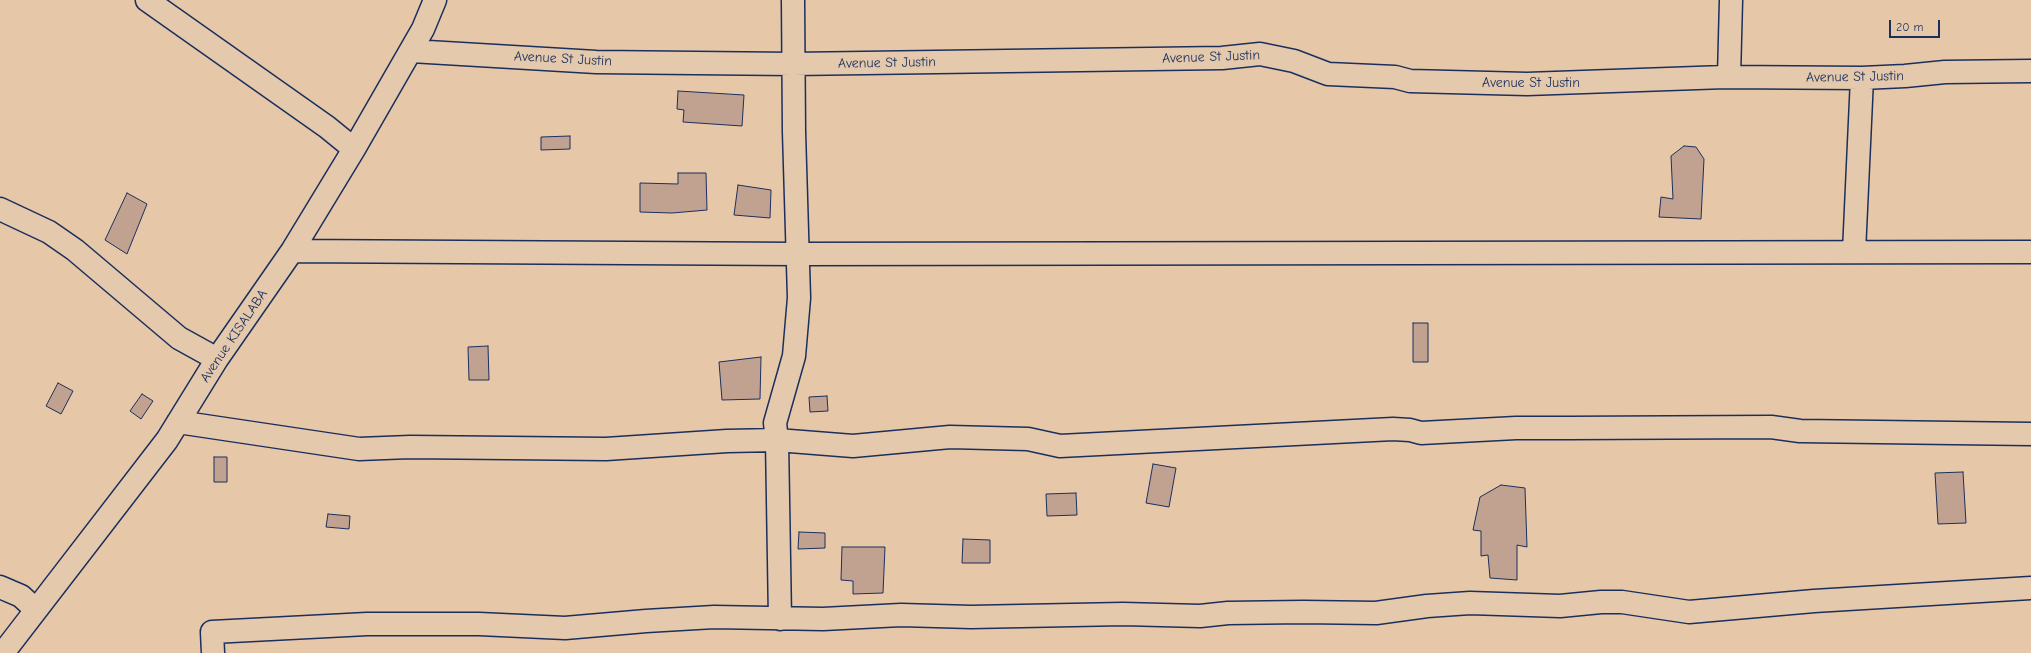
<!DOCTYPE html>
<html>
<head>
<meta charset="utf-8">
<style>
	body { margin:0 }
	#map { position:relative; width:2031px; height:653px; overflow:hidden; background:#e6c8a9; font-family:"Comic Neue",sans-serif }
	canvas { display:block }
	.scale { position:absolute; left:1889px; top:20px; width:51px; height:18px; box-sizing:border-box; border:2px solid #1b2f5e; border-top:0; padding-left:5px; font-size:12px; line-height:14px; white-space:nowrap; color:#1b2f5e; -webkit-text-stroke:3px #e4c9ac; paint-order:stroke }
</style>
</head>
<body>
<div id="map">
<canvas width="2031" height="653"></canvas>
<div class="scale">20 m</div>
</div>
<script>
const context = document.querySelector('canvas').getContext('2d');
context.lineJoin = 'round';
function paint(path, color) { context.fillStyle = color; context.fill(path, 'evenodd'); }
const shape = rows => new Path2D(rows.map(r => 'M' + r).join(''));
function stroke(path, color, width, dash) { context.strokeStyle = color; context.lineWidth = width; context.lineCap = dash ? 'butt' : 'round'; context.setLineDash(dash || []); context.stroke(path); }
function drawText(font, color, halo, rows, align = 'center') {
  context.font = font + ' "Comic Neue",sans-serif'; context.lineWidth = 3.5; context.setLineDash([]); context.textBaseline = 'middle'; context.strokeStyle = halo; context.fillStyle = color; for (const [text, x, y, turn = 0] of rows) {
    context.save(); context.translate(x, y); context.rotate((+turn || 0) * Math.PI / 180); context.textAlign = isNaN(turn) ? turn : align; if (halo) context.strokeText(text, 0, 0); context.fillText(text, 0, 0); context.restore();
  }
}
const building = shape([
	[678,91,744,95,742,126,683,122,684,110,677,109,678,91],
	[570,136,570,149,541,150,541,137,570,136],
	[1684,146,1696,147,1704,159,1701,219,1659,217,1661,197,1673,199,1671,156,1684,146],
	[678,173,706,173,707,210,672,213,640,212,640,183,678,184,678,173],
	[738,185,771,190,770,218,734,215,738,185],
	[127,193,147,204,127,254,105,240,127,193],
	[1413,323,1428,323,1428,362,1413,362,1413,323],
	[488,346,489,380,469,380,468,347,488,346],
	[761,357,760,399,722,400,719,362,761,357],
	[58,383,73,391,61,414,46,406,58,383],
	[142,394,153,401,141,419,130,411,142,394],
	[827,396,828,411,810,412,809,397,827,396],
	[214,457,227,457,227,482,214,482,214,457],
	[1153,464,1176,468,1169,507,1146,503,1153,464],
	[1963,472,1966,523,1938,524,1935,473,1963,472],
	[1501,485,1525,488,1527,547,1517,545,1517,580,1490,578,1488,555,1481,556,1481,531,1473,530,1480,497,1501,485],
	[1076,493,1077,515,1047,516,1046,494,1076,493],
	[328,514,350,516,349,529,326,527,328,514],
	[799,532,825,533,825,548,798,549,799,532],
	[963,539,990,540,990,563,962,563,963,539],
	[842,547,885,547,883,593,853,594,853,581,841,580,842,547]
]);
paint(building, '#c1a291');
stroke(building, '#1b2f5e', 1);
const minor = shape([
	[147,0,327,127,354,149],
	[411,51,596,62,793,64,1222,58,1260,54,1294,61,1328,74,1395,77,1410,81,1527,84,1725,77,1862,78,1905,76,1945,72,2031,71],
	[1729,77,1731,0],
	[0,209,49,232,75,250,179,338,217,359],
	[292,251,797,254,2031,252],
	[1854,252,1862,78],
	[178,422,359,449,410,447,606,449,727,441,777,440,853,446,950,437,1028,439,1060,446,1393,429,1410,430,1421,433,1516,428,1569,428,1771,427,1800,431,2031,434],
	[0,587,21,596,35,609],
	[780,619,777,440,775,423,794,356,799,298,794,132,793,0],
	[3,653,167,440,217,359,292,251,354,149,423,29,435,0],
	[213,653,212,632,367,624,479,624,565,628,646,621,714,617,823,619,901,615,971,617,1123,614,1200,616,1228,613,1303,612,1376,613,1427,606,1470,603,1560,606,1601,602,1622,602,1689,612,1814,601,2031,588]
]);
stroke(minor, '#1b2f5e', 25);
stroke(minor, '#e4c9ac', 22);
drawText('14px', '#1b2f5e', '#e4c9ac', [
	["Avenue St Justin",1211,57,-2],
	["Avenue St Justin",563,59,3],
	["Avenue St Justin",887,63,-1],
	["Avenue St Justin",1855,77,-1],
	["Avenue St Justin",1531,83],
	["Avenue KISALABA",234,336,-56]
]);
</script>
</body>
</html>
